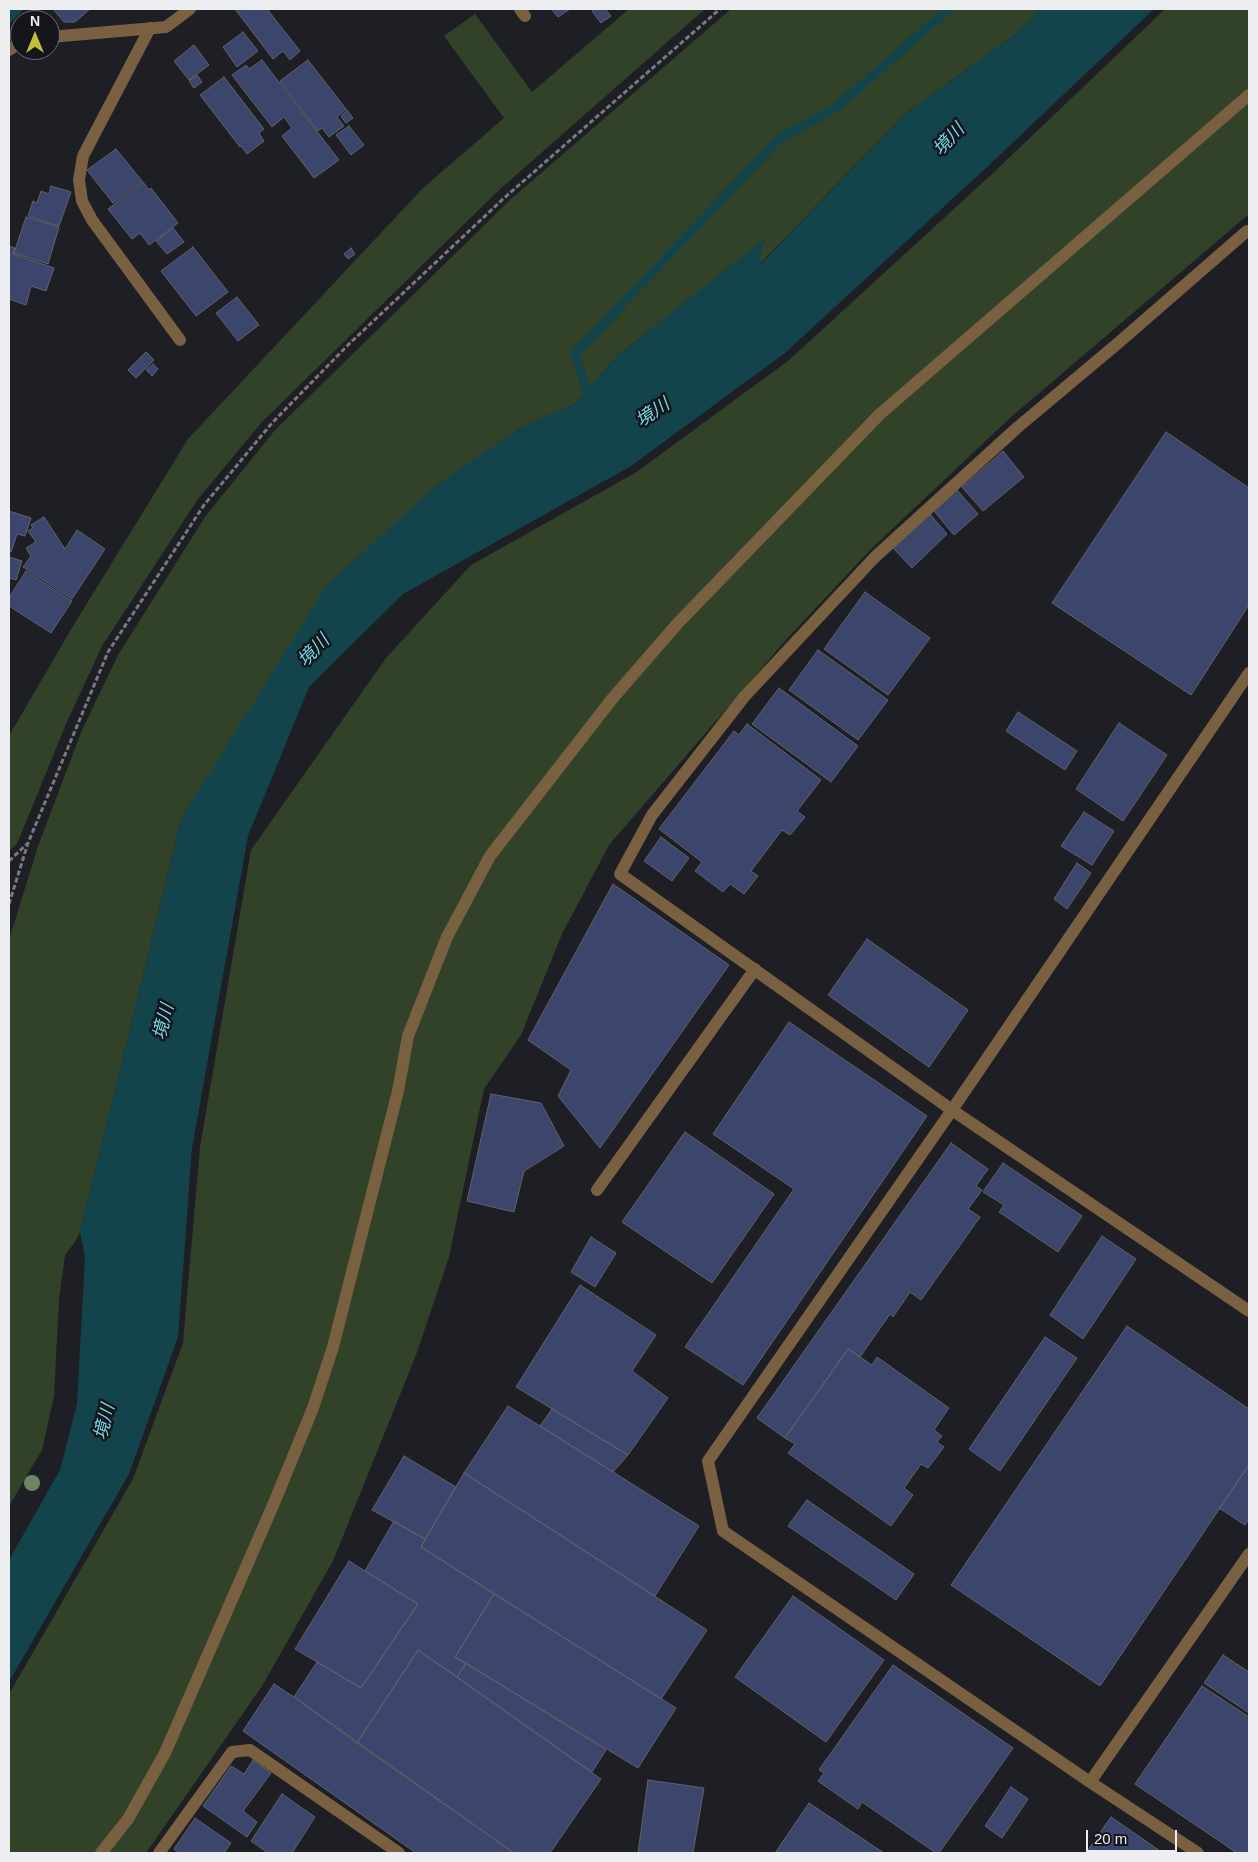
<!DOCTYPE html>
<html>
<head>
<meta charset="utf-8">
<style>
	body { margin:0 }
	#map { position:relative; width:1258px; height:1862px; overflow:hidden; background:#1d1f24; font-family:Arial,sans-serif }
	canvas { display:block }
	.frame { position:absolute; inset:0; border:10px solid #edeef2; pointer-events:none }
	.north { position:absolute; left:10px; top:10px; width:50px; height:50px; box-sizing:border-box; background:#14161b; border:1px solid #6b6c71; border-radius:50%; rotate:0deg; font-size:14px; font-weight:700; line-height:20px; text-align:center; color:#edeef2 }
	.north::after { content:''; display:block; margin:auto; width:18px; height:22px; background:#c6bc3c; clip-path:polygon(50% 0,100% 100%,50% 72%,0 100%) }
	.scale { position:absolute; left:1086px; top:1830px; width:91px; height:22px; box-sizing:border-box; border:2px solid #edeef2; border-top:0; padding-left:6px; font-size:15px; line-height:18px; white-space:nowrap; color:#edeef2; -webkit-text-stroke:4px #14161b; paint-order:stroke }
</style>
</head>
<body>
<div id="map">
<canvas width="1258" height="1862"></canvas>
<div class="frame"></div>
<div class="north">N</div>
<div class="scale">20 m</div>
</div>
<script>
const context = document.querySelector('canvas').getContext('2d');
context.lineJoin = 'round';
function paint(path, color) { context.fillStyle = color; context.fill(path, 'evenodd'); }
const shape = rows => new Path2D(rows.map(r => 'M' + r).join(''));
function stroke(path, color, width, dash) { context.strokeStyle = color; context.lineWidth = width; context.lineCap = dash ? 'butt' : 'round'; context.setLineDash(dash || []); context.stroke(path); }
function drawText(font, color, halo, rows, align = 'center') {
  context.font = font + ' Arial,"Noto Sans JP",sans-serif'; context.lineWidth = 5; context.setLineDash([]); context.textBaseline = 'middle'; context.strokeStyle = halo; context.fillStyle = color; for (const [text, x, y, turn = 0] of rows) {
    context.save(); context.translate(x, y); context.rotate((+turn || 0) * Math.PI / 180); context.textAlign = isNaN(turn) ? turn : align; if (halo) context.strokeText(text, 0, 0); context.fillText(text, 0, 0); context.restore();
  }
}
paint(shape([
	[629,9,705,9,499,190,262,422,198,499,102,646,66,724,17,844,9,851,9,736,70,631,188,439,423,188,504,118,444,36,475,14,532,92],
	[731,9,1041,9,1012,37,906,113,760,264,759,255,765,239,616,357,576,403,517,430,182,817,80,1232,75,1242,65,1255,59,1299,54,1396,42,1450,9,1506,9,940,38,846,82,730,118,655,205,517,275,430,511,199],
	[1165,9,1249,9,1249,214,1010,418,871,549,786,640,609,845,562,934,521,1035,484,1089,449,1257,416,1355,333,1561,262,1686,146,1853,9,1853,9,1694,133,1479,183,1343,200,1147,251,850,386,658,471,565,635,473,788,361,992,174]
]), '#324229');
paint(shape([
	[1041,9,1154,9,987,167,785,353,631,466,403,594,309,687,248,836,192,1148,178,1337,129,1474,9,1682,9,1560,60,1470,77,1404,85,1257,80,1232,182,817,327,585,440,482,517,430,576,403,616,357,765,238,759,255,761,264,906,113,1012,37]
]), '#13444b');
stroke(shape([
	[9,18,18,9],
	[590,402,575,354,780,138,834,109,949,9]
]), '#13444b', 9);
const building = shape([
	[53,9,90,9,75,22,64,22,53,9],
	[235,9,267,9,300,51,290,60,283,51,273,59,235,9],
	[551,9,570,9,558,17,551,9],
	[595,9,605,9,611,16,601,23,592,11,595,9],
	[243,32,258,51,237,67,223,47,243,32],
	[194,45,209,65,189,80,174,61,194,45],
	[262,60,339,160,314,178,282,136,292,128,284,117,272,127,232,75,246,65,249,69,262,60],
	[308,60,346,109,337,117,344,126,329,137,322,128,318,131,280,81,308,60],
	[197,75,202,82,194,88,189,81,197,75],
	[224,77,264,129,259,133,264,141,247,154,241,146,240,147,200,95,224,77],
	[347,110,353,118,346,123,341,116,347,110],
	[349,126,364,145,351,155,336,135,349,126],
	[116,149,142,181,113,203,87,170,116,149],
	[143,182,149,190,151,188,178,223,149,245,140,233,132,239,108,209,143,182],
	[51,186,71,192,59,226,28,216,33,201,37,203,41,191,49,194,51,186],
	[26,217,59,227,48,264,14,253,26,217],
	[173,228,184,242,167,254,156,241,173,228],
	[9,246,15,248,13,254,54,268,46,291,31,286,26,305,9,299,9,246],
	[193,247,228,292,196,316,161,271,193,247],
	[351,248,355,254,348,259,344,254,351,248],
	[237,297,259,325,238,341,216,313,237,297],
	[146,352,154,360,136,378,128,370,146,352],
	[153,364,158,369,152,376,146,370,153,364],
	[1166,432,1249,488,1249,605,1191,695,1052,603,1166,432],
	[1003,451,1024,477,983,511,962,487,1003,451],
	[957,490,978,514,954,535,934,511,957,490],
	[9,511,31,518,25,536,17,534,11,552,9,551,9,511],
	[929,513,947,534,912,568,893,548,929,513],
	[44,517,65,549,77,530,105,549,72,599,23,567,31,556,26,548,36,542,28,531,33,528,31,525,44,517],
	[9,557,22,561,16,580,9,578,9,557],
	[26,571,72,601,51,633,9,606,9,598,26,571],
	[865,592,930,638,888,695,824,649,865,592],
	[818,650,888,700,858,740,789,690,818,650],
	[779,688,858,746,831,782,752,724,779,688],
	[1018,712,1077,751,1065,770,1006,731,1018,712],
	[1119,723,1167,755,1123,821,1076,789,1119,723],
	[747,724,821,780,797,811,805,817,790,835,782,830,751,871,758,876,744,894,730,884,723,892,695,871,702,862,659,829,734,731,739,735,747,724],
	[1084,812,1114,831,1092,865,1061,846,1084,812],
	[661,837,689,858,672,881,644,861,661,837],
	[1077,863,1091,873,1067,909,1054,899,1077,863],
	[613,884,729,965,600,1148,558,1096,571,1070,528,1040,613,884],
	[867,939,968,1010,929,1067,828,995,867,939],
	[789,1022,927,1116,743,1385,685,1347,794,1189,713,1134,789,1022],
	[491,1094,541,1103,564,1146,524,1171,514,1212,467,1201,491,1094],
	[685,1132,774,1194,712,1283,622,1222,685,1132],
	[951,1143,988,1169,976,1186,982,1190,968,1209,980,1217,921,1300,910,1292,893,1317,890,1314,860,1357,848,1349,785,1438,757,1418,951,1143],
	[1003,1163,1082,1216,1058,1252,999,1212,1004,1205,983,1192,1003,1163],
	[1102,1236,1136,1259,1083,1339,1050,1315,1102,1236],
	[591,1237,616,1253,595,1287,571,1272,591,1237],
	[580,1285,656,1335,632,1371,668,1398,628,1455,516,1387,580,1285],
	[1127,1326,1249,1409,1249,1465,1100,1686,951,1585,1127,1326],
	[1045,1337,1077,1358,1000,1471,969,1449,1045,1337],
	[848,1349,872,1365,877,1357,949,1408,934,1430,942,1436,937,1442,944,1447,928,1468,921,1464,904,1488,913,1495,891,1526,788,1453,795,1444,785,1438,848,1349],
	[508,1406,699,1526,655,1596,464,1473,508,1406],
	[552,1409,628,1455,613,1472,540,1426,552,1409],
	[404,1456,456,1487,425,1539,372,1510,404,1456],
	[1249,1465,1249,1519,1245,1525,1219,1508,1249,1465],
	[464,1473,707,1630,661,1699,421,1547,464,1473],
	[807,1500,914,1574,896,1600,788,1526,807,1500],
	[394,1521,425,1539,421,1547,494,1594,455,1657,466,1663,457,1677,418,1650,357,1743,294,1697,317,1662,361,1688,418,1604,365,1571,394,1521],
	[349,1561,418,1604,361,1688,295,1649,349,1561],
	[494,1594,676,1708,638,1768,455,1657,494,1594],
	[793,1596,884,1660,826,1742,735,1677,793,1596],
	[418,1650,601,1779,550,1853,514,1853,357,1743,418,1650],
	[1223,1655,1249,1672,1249,1713,1204,1683,1223,1655],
	[466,1663,606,1750,592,1772,457,1677,466,1663],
	[893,1665,1013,1748,939,1853,936,1853,862,1802,858,1809,818,1781,824,1773,819,1770,893,1665],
	[274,1684,294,1697,514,1853,416,1853,243,1731,274,1684],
	[1202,1686,1249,1717,1249,1853,1237,1853,1135,1784,1202,1686],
	[253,1760,271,1773,243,1811,257,1822,247,1837,203,1806,231,1766,244,1774,253,1760],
	[648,1780,704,1788,693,1853,638,1853,648,1780],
	[1011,1787,1028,1799,1002,1838,985,1826,1011,1787],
	[282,1794,315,1817,292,1853,268,1853,251,1841,282,1794],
	[809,1803,884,1853,775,1853,809,1803],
	[1111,1817,1163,1853,1086,1853,1111,1817],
	[195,1818,231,1843,224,1853,179,1853,174,1849,195,1818]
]);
paint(building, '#3c456b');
stroke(building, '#61636a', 1);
stroke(shape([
	[9,861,28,843],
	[9,904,28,843,108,652,204,505,272,423,349,344,503,199,720,9]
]), '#787a7e', 3, [5, 2.5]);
stroke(shape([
	[520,9,525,16],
	[150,28,83,156,79,180,82,201,92,220,180,340]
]), '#796040', 12);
stroke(shape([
	[50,37,166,27,190,9],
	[9,50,20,43],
	[1249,232,1247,231,1117,344,1018,427,875,557,744,697,652,815,620,874,952,1110,1249,1311],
	[597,1190,755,969],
	[1090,1782,1249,1554],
	[101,1853,128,1819,165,1753,274,1503,313,1408,333,1347,398,1091,408,1036,447,937,490,856,612,699,678,623,880,414,1249,95],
	[159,1853,232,1752,250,1750,399,1853],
	[1198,1853,1090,1782,723,1531,708,1461,952,1110,1249,673]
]), '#796040', 12);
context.fillStyle = '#6d8564';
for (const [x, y] of [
	[32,1483]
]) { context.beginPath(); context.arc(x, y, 8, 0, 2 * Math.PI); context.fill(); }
drawText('italic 18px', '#75d8e8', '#14161b', [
	["境川",949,140,-47],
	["境川",653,413,-34],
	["境川",314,651,-46],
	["境川",164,1022,-75],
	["境川",105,1422,-76]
]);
</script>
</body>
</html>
